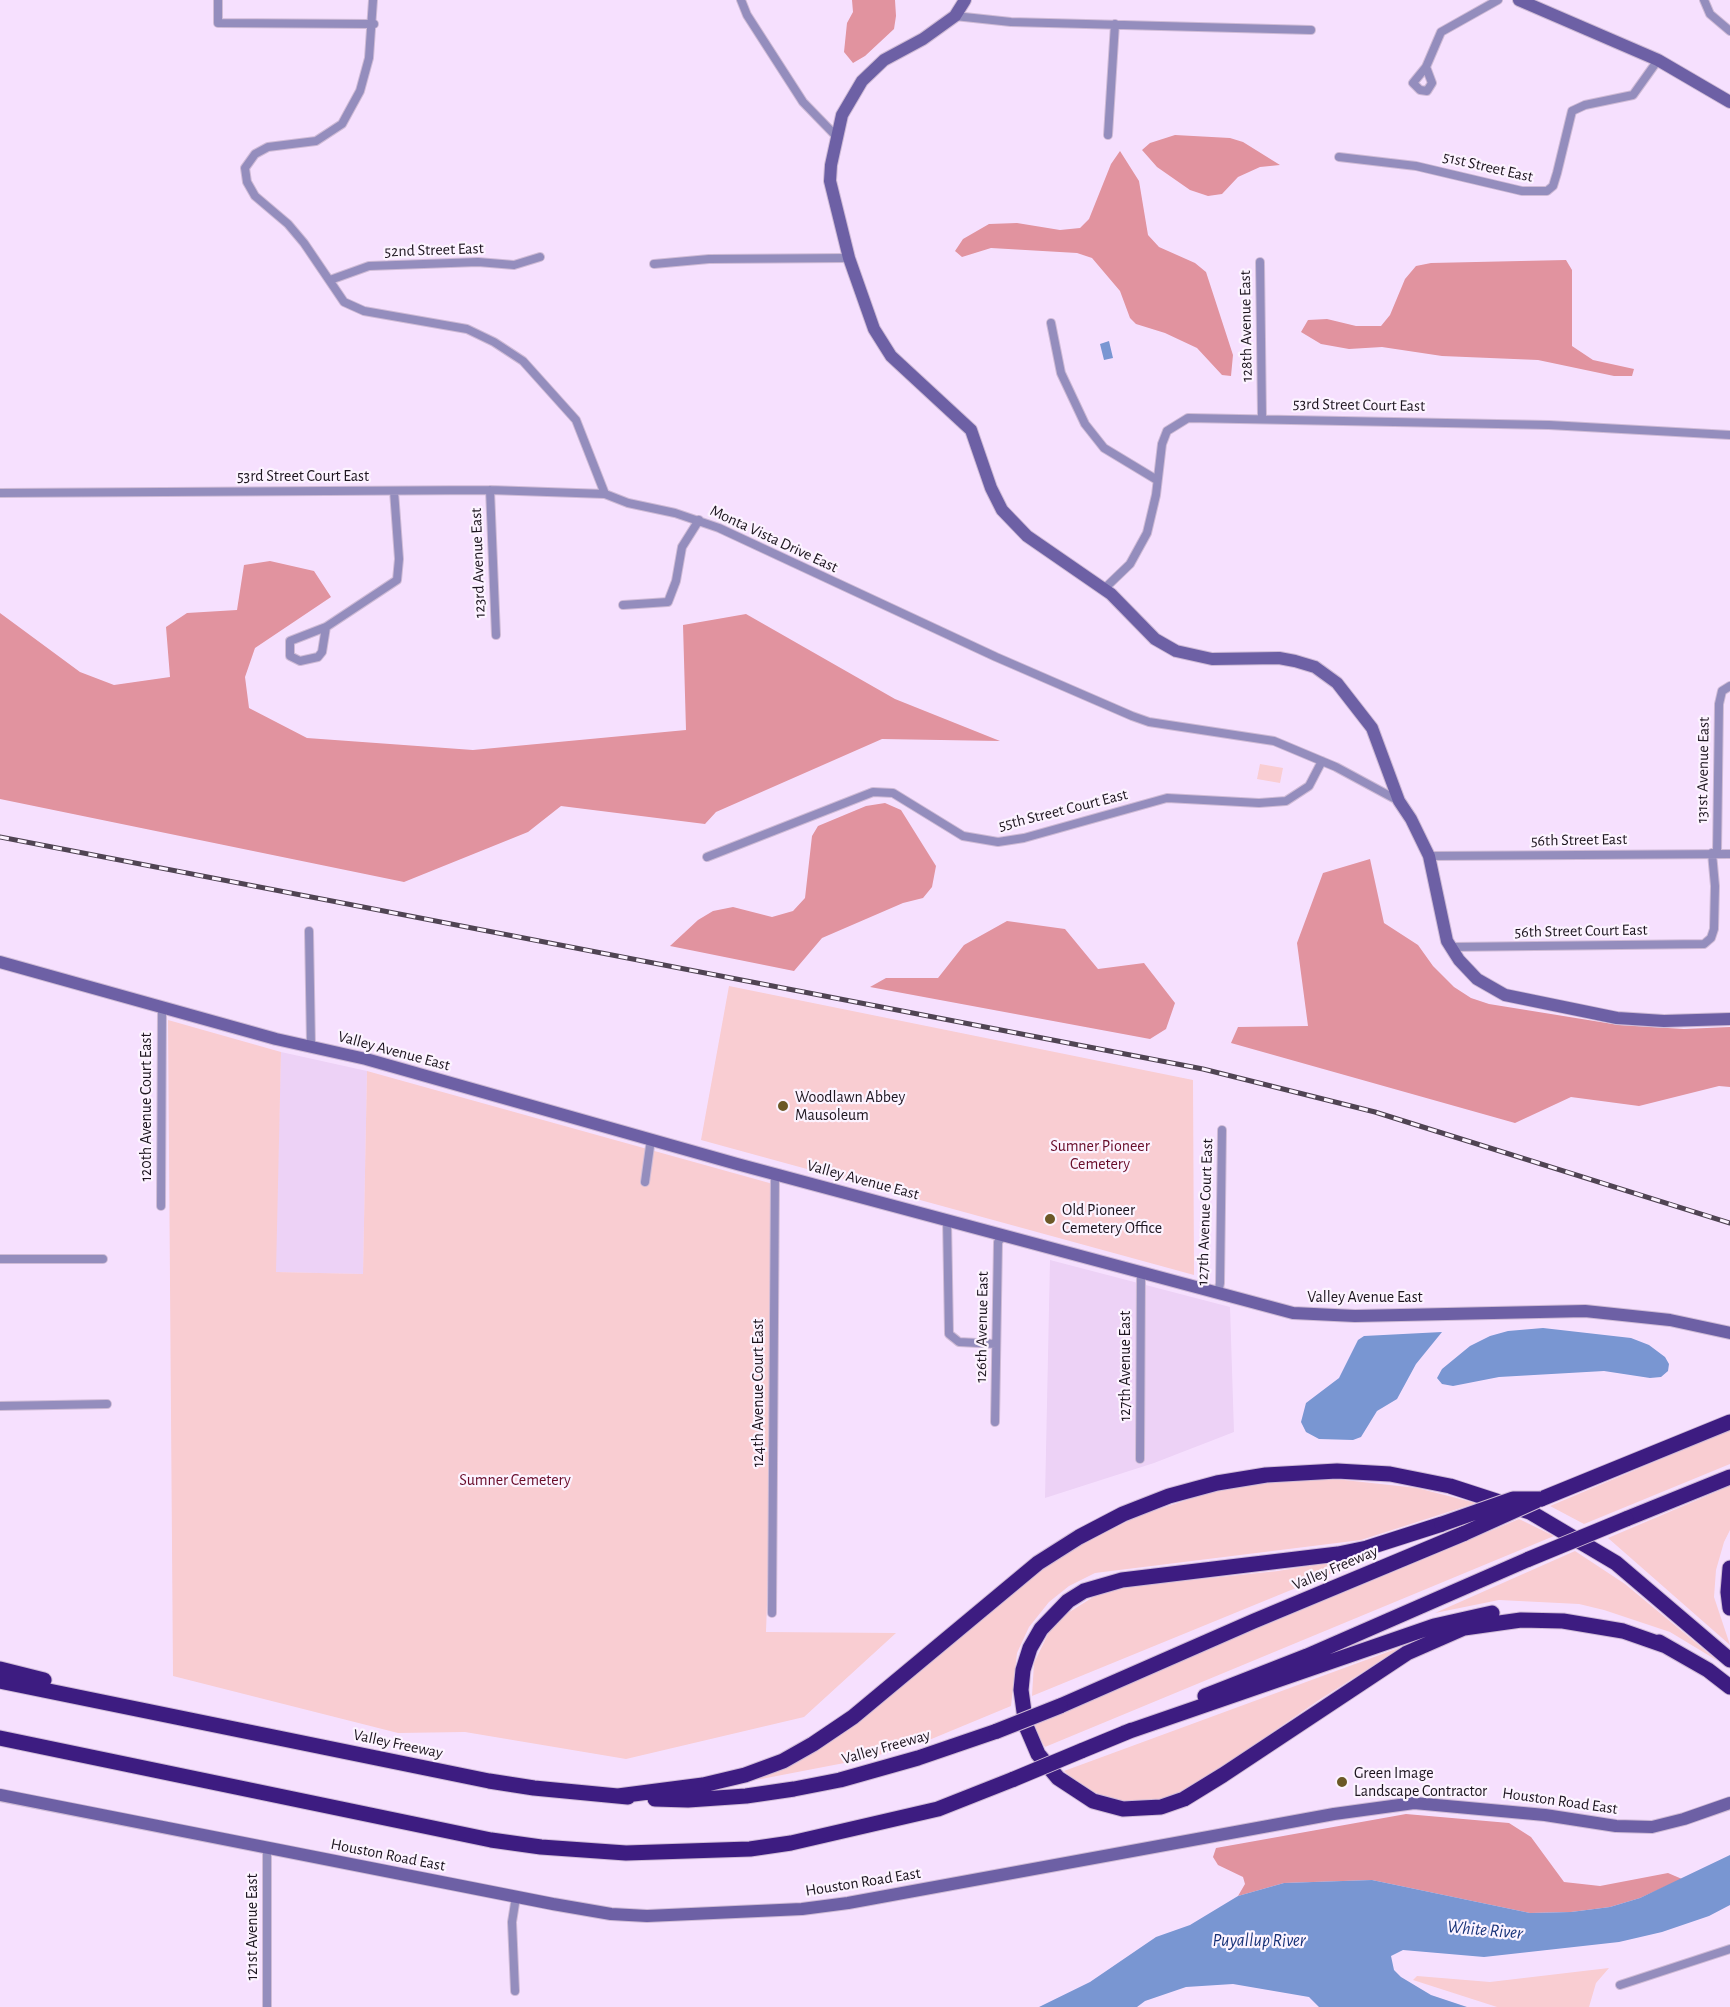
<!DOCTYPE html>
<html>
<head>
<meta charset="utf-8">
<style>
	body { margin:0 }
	canvas { display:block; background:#f6e0fe }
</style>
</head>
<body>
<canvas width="1730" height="2007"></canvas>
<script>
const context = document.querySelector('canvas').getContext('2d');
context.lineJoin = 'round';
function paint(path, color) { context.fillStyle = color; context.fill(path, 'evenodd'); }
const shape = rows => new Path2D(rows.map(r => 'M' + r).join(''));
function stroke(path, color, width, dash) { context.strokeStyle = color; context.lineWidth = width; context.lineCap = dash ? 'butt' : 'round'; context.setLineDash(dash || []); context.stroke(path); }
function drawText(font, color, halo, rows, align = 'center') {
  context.font = font + ' "Alegreya Sans",sans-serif'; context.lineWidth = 4.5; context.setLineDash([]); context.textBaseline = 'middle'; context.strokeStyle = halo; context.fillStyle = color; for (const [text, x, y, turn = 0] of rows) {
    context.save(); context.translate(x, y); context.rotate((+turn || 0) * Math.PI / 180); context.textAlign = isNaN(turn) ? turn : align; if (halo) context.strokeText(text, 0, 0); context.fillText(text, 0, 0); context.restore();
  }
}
paint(shape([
	[281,1052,367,1071,363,1274,275,1272],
	[1050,1260,1230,1307,1234,1432,1154,1463,1045,1498]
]), '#edd2f6');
paint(shape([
	[1260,764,1283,768,1280,783,1257,779],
	[729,986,1193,1080,1194,1275,701,1140],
	[168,1020,281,1052,276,1272,363,1274,367,1071,773,1184,773,1435,766,1632,896,1633,804,1717,626,1759,465,1732,398,1733,173,1676],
	[1730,1430,1730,1464,1584,1524,1550,1506],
	[1335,1479,1417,1488,1476,1503,1361,1540,1095,1573,1069,1586,1049,1602,1029,1627,1017,1653,1011,1706,929,1740,865,1759,756,1780,806,1757,854,1725,1026,1581,1069,1551,1105,1532,1141,1515,1217,1490,1256,1483],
	[1730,1486,1730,1530,1724,1542,1716,1570,1714,1597,1730,1645,1608,1538],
	[1519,1519,1554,1536,1045,1747,1036,1733,1034,1722],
	[1575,1551,1625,1584,1718,1661,1670,1632,1604,1610,1579,1604,1499,1600,1435,1613],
	[1379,1554,1032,1696,1034,1663,1050,1630,1063,1616,1098,1594,1124,1587,1278,1571],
	[1404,1646,1319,1700,1218,1770,1186,1790,1163,1800,1140,1803,1117,1801,1082,1788,1064,1771],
	[1609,1968,1596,1983,1589,2007,1497,2007,1413,1980,1417,1976,1490,1982]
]), '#f9cdd2');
paint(shape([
	[852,0,895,0,896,16,894,29,865,56,853,63,844,52,847,23,853,12],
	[1175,135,1230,138,1243,142,1280,165,1260,167,1238,177,1222,194,1208,196,1190,190,1157,167,1142,150,1150,143],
	[1120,151,1139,181,1148,235,1159,247,1195,263,1206,272,1233,355,1231,376,1222,375,1197,348,1165,333,1136,324,1130,318,1120,291,1092,258,1077,253,991,248,962,257,955,251,963,239,989,224,1017,223,1060,230,1080,228,1089,219,1111,164],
	[1566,260,1572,270,1572,346,1593,360,1634,369,1632,376,1614,376,1538,360,1442,356,1382,347,1349,349,1321,344,1301,332,1308,320,1327,319,1356,326,1381,326,1390,315,1405,279,1416,266,1431,263],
	[270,561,314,571,331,597,255,648,245,677,249,708,307,738,473,750,686,730,683,625,746,614,895,699,1000,741,882,739,716,812,705,824,561,806,528,832,404,882,0,799,0,613,80,672,114,685,170,677,166,627,187,613,237,610,244,565],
	[885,803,901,810,936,866,932,887,923,898,903,903,822,938,794,971,670,946,698,920,713,911,733,907,772,917,793,911,805,898,812,836,818,826,866,806],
	[1370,859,1384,923,1418,945,1433,966,1454,987,1471,998,1489,1004,1619,1025,1684,1029,1730,1027,1730,1087,1719,1086,1639,1106,1571,1097,1515,1123,1231,1043,1238,1027,1308,1026,1297,943,1323,873],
	[1007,921,1065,929,1098,969,1144,963,1175,1003,1166,1029,1150,1039,870,987,886,978,938,978,964,945],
	[1406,1814,1509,1823,1531,1837,1564,1882,1600,1886,1668,1873,1682,1879,1640,1898,1610,1907,1571,1912,1530,1913,1372,1880,1284,1883,1238,1896,1245,1884,1243,1877,1218,1865,1213,1857,1216,1848]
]), '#e1939f');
paint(shape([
	[1109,341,1113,358,1104,360,1100,344],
	[1543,1328,1631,1338,1649,1345,1665,1357,1669,1364,1668,1371,1661,1377,1650,1378,1604,1371,1499,1377,1453,1386,1442,1384,1437,1378,1442,1369,1470,1346,1490,1336,1508,1331],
	[1442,1332,1416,1364,1397,1399,1377,1411,1361,1437,1353,1440,1319,1439,1306,1432,1301,1422,1306,1403,1339,1378,1358,1340,1364,1336],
	[1730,1855,1730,1905,1709,1916,1662,1932,1619,1942,1484,1957,1403,1950,1391,1956,1394,1970,1401,1977,1431,1995,1467,2007,1319,2007,1309,1997,1233,1984,1186,1987,1145,2001,1137,2007,1039,2007,1090,1982,1156,1937,1190,1925,1238,1896,1284,1883,1372,1880,1530,1913,1571,1912,1610,1907,1640,1898]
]), '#7996d2');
const street = shape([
	[218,0,218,23,374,24],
	[373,0,369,58,360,91,342,124,316,141,268,147,255,154,245,168,247,182,255,196,288,224,304,243,344,302,364,311,467,329,494,342,523,361,576,420,605,494,628,503,675,513,719,528,996,657,1132,716,1149,722,1274,741,1336,767,1399,801],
	[741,0,747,15,803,102,836,136],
	[1704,0,1710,14,1730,31],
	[955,16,1011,22,1311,30],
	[1426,67,1432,83,1427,91,1420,90,1413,83,1426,67,1441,32,1498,0],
	[1108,135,1115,24],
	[1339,157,1416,166,1522,191,1547,191,1553,186,1557,173,1572,111,1585,105,1633,95,1658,60],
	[1260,262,1262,418],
	[654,264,709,259,849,258],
	[330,280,369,266,478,262,514,265,540,257],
	[1051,323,1061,373,1085,424,1104,448,1157,480],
	[490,490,496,635],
	[0,493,490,490,605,494],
	[1104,589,1130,564,1147,533,1156,495,1162,444,1167,431,1188,418,1549,425,1730,435],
	[623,605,668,602,676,581,682,547,699,520],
	[326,627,322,652,318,657,300,661,290,656,290,641,326,627,397,580,399,559,394,491],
	[1717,853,1719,704,1722,691,1730,686],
	[1429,856,1730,854],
	[707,857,873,792,893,793,963,836,998,842,1024,838,1167,798,1259,803,1286,801,1309,786,1322,761],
	[309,931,311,1046],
	[1451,947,1704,944,1711,938,1714,929,1715,886,1712,853],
	[645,1182,651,1139],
	[161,1206,162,1007],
	[947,1220,949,1334,959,1342,996,1344],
	[0,1259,103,1259],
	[1218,1294,1220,1283,1222,1130],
	[0,1406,107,1404],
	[995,1422,998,1242,1004,1235],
	[1140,1459,1141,1273],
	[772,1613,775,1173],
	[1620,1985,1730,1949],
	[515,1991,512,1922,516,1897],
	[267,2007,267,1848]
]);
const secondary = shape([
	[965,0,955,16,923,39,884,60,862,81,842,115,831,165,830,181,849,258,874,329,891,356,971,430,991,488,1002,510,1027,536,1111,594,1155,639,1176,651,1212,659,1279,658,1295,661,1315,667,1337,683,1372,728,1399,801,1411,819,1429,856,1447,941,1459,960,1477,979,1505,995,1617,1018,1664,1021,1730,1019],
	[1519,0,1658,60,1730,102],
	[0,962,276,1039,366,1059,737,1164,1293,1313,1355,1316,1585,1311,1670,1320,1730,1333],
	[0,1795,553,1904,611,1914,647,1916,802,1909,848,1903,1334,1814,1414,1803,1545,1815,1616,1826,1652,1827,1684,1819,1730,1803]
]);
const highway = shape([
	[1541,1499,1730,1422],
	[1626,1519,1730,1477],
	[1442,1524,1367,1548,1338,1554,1122,1580,1084,1591,1068,1601,1041,1629,1030,1648,1023,1670,1021,1690,1026,1726,1038,1754,1058,1778,1093,1801,1123,1809,1161,1807,1184,1799,1223,1775,1407,1653,1464,1628,1521,1620,1563,1621,1623,1631,1666,1646],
	[1730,1568,1728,1592,1730,1608],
	[1659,1642,1708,1670,1730,1687],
	[0,1669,44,1680],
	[0,1681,489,1781,534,1788,628,1797],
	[1205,1696,1307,1656,1529,1559],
	[1060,1706,1254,1621,1465,1533],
	[1124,1733,1434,1626,1492,1613],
	[0,1738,491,1840,541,1847,626,1853,750,1849,791,1843,938,1809,1014,1779],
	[1081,1751,1132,1730],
	[618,1796,703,1785,745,1775,783,1761,813,1744,853,1717,1038,1563,1079,1537,1123,1514,1169,1496,1217,1483,1266,1475,1337,1471,1390,1474,1450,1486,1530,1512,1616,1563,1730,1660],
	[655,1799,688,1800,746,1796,794,1789,840,1780,918,1758,997,1731]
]);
stroke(street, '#cfbbd6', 10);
stroke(secondary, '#cfbbd6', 14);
stroke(highway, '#cfbbd6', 17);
stroke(street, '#948dbd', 8);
stroke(secondary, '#6d60a5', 12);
stroke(highway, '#3d1c81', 15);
const rail = shape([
	[0,837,1203,1069,1375,1112,1730,1223]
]);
stroke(rail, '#504453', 5);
stroke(rail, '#fcf3ff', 3, [9]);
const highwayBridge = shape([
	[1442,1524,1513,1499,1541,1499],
	[1465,1533,1536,1501],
	[1529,1559,1626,1519],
	[997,1731,1060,1706],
	[1014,1779,1081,1751]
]);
stroke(highwayBridge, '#cfbbd6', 17, []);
stroke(highwayBridge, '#3d1c81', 15);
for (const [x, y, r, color] of [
	[783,1106,6,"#6b5826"],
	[1050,1219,6,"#6b5826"],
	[1342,1782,6,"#6b5826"]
]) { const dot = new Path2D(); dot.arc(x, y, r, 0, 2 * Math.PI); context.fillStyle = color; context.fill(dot); stroke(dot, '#fcf3ff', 2); }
drawText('16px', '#1d151f', '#fcf3ff', [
	["51st Street East",1488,167,13],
	["52nd Street East",434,250,-2],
	["128th Avenue East",1246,326,-91],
	["53rd Street Court East",1359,405,1],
	["53rd Street Court East",303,476],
	["Monta Vista Drive East",774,539,25],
	["123rd Avenue East",478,563,-92],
	["131st Avenue East",1703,770,-89],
	["55th Street Court East",1063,810,-14],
	["56th Street East",1579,840,-1],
	["56th Street Court East",1581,931,-1],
	["Valley Avenue East",394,1051,15],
	["120th Avenue Court East",146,1107,-90],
	["Valley Avenue East",863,1180,15],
	["127th Avenue Court East",1205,1212,-88],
	["Valley Avenue East",1365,1297],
	["126th Avenue East",982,1327,-89],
	["127th Avenue East",1125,1366,-90],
	["124th Avenue Court East",758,1393,-90],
	["Valley Freeway",1335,1568,-23],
	["Valley Freeway",398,1744,12],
	["Valley Freeway",886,1747,-16],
	["Houston Road East",1560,1801,8],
	["Houston Road East",388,1855,11],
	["Houston Road East",863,1882,-9],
	["121st Avenue East",252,1927,-90]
]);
drawText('16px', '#1d151f', '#fcf3ff', [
	["Woodlawn Abbey",795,1097],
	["Mausoleum",795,1115],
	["Old Pioneer",1062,1210],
	["Cemetery Office",1062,1228],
	["Green Image",1354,1773],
	["Landscape Contractor",1354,1791]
], 'left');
drawText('16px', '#680b29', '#fcf3ff', [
	["Sumner Pioneer",1100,1146],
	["Cemetery",1100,1164],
	["Sumner Cemetery",515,1480]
]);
drawText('italic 18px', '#173278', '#fcf3ff', [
	["White River",1485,1930,5],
	["Puyallup River",1259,1941]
]);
</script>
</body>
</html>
